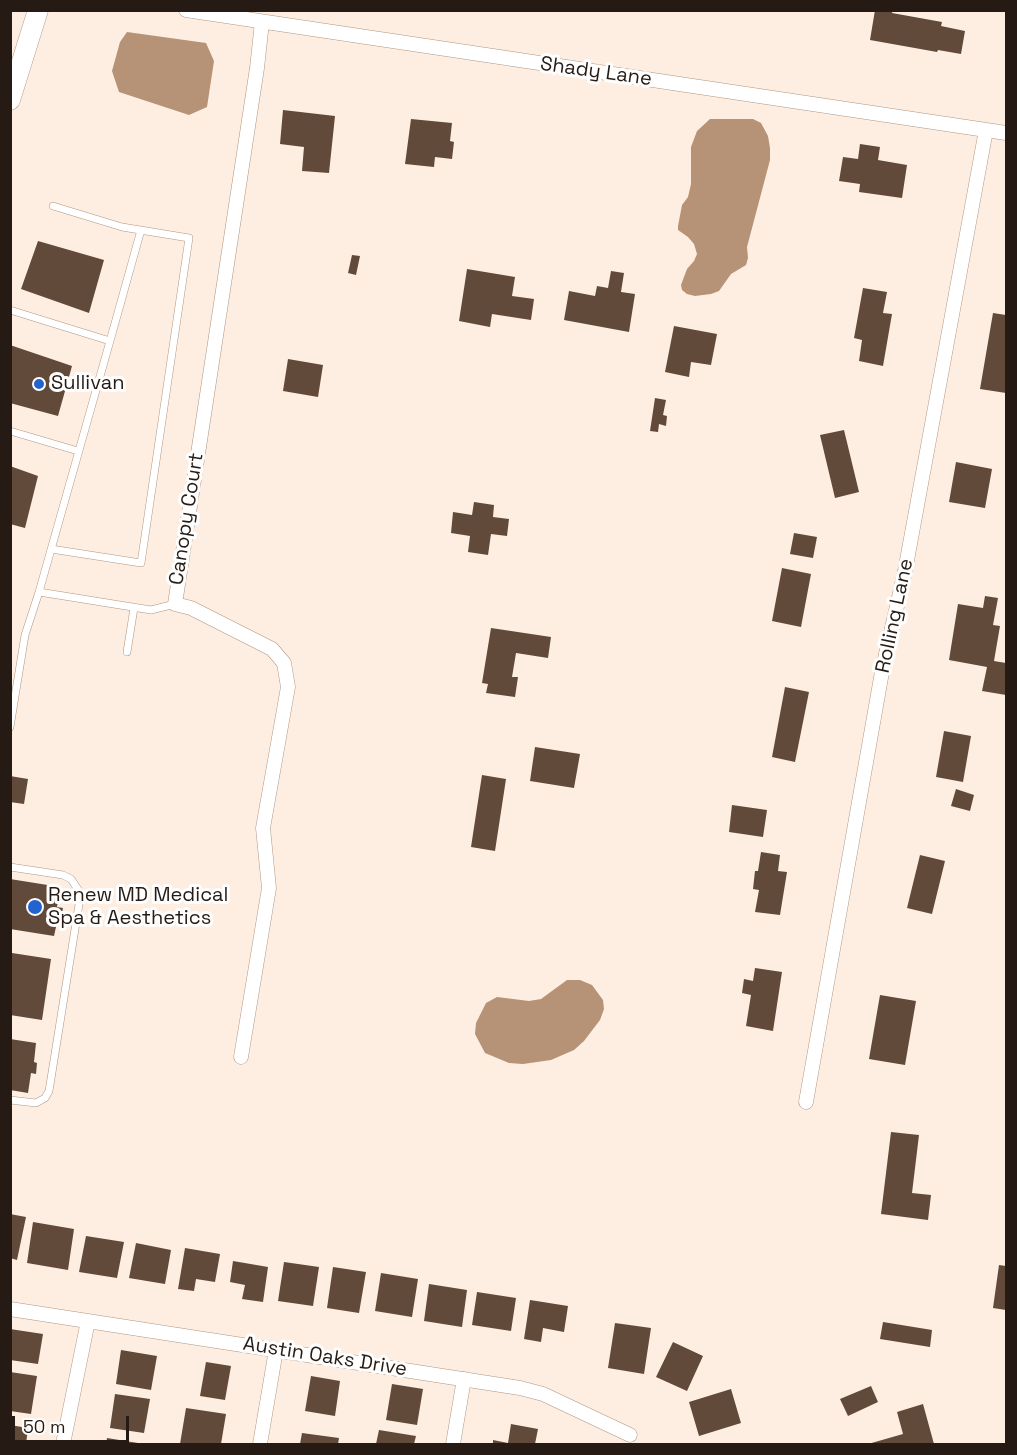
<!DOCTYPE html>
<html>
<head>
<meta charset="utf-8">
<style>
	body { margin:0 }
	#map { position:relative; width:1017px; height:1455px; overflow:hidden; background:#feeee1; font-family:"Space Grotesk",sans-serif }
	canvas { display:block }
	.frame { position:absolute; inset:0; border:12px solid #251b14; pointer-events:none }
	.scale { position:absolute; left:12px; top:1416px; width:117px; height:27px; box-sizing:border-box; border:3px solid #251b14; border-top:0; padding-left:8px; font-size:18px; line-height:21px; white-space:nowrap; color:#251b14; -webkit-text-stroke:4px #fefefe; paint-order:stroke }
</style>
</head>
<body>
<div id="map">
<canvas width="1017" height="1455"></canvas>
<div class="frame"></div>
<div class="scale">50 m</div>
</div>
<script>
const context = document.querySelector('canvas').getContext('2d');
context.lineJoin = 'round';
function paint(path, color) { context.fillStyle = color; context.fill(path, 'evenodd'); }
const shape = rows => new Path2D(rows.map(r => 'M' + r).join(''));
function stroke(path, color, width, dash) { context.strokeStyle = color; context.lineWidth = width; context.lineCap = dash ? 'butt' : 'round'; context.setLineDash(dash || []); context.stroke(path); }
function drawText(font, color, halo, rows, align = 'center') {
  context.font = font + ' "Space Grotesk",sans-serif'; context.lineWidth = 6; context.setLineDash([]); context.textBaseline = 'middle'; context.strokeStyle = halo; context.fillStyle = color; for (const [text, x, y, turn = 0] of rows) {
    context.save(); context.translate(x, y); context.rotate((+turn || 0) * Math.PI / 180); context.textAlign = isNaN(turn) ? turn : align; if (halo) context.strokeText(text, 0, 0); context.fillText(text, 0, 0); context.restore();
  }
}
paint(shape([
	[127,32,206,43,214,61,207,107,189,115,119,92,112,71,120,42],
	[710,119,753,119,761,123,768,136,770,148,770,160,747,247,748,258,746,265,731,274,719,291,711,294,695,296,687,294,682,290,681,285,687,269,694,261,697,254,694,244,688,237,678,230,678,226,682,205,688,197,691,184,691,147,697,131],
	[567,980,580,980,592,985,603,1000,604,1009,600,1020,584,1041,574,1050,551,1060,523,1064,509,1063,485,1053,475,1034,476,1023,486,1003,497,997,529,1001,541,999]
]), '#b69277');
paint(shape([
	[875,10,893,10,892,13,942,22,941,26,965,31,961,54,938,50,937,52,870,40],
	[283,110,335,116,329,173,302,171,304,147,280,144],
	[411,119,452,123,450,141,454,142,452,159,435,157,434,167,405,164],
	[860,144,880,147,878,160,907,165,902,198,859,192,860,184,839,181,843,157,858,159],
	[38,241,104,260,89,313,21,289],
	[352,255,360,256,356,275,348,273],
	[467,269,515,277,512,296,534,299,531,320,492,314,490,327,459,321],
	[611,271,624,273,621,292,635,294,629,332,564,320,569,291,595,296,597,286,608,288],
	[863,288,887,292,883,313,892,314,883,366,859,361,862,340,854,338],
	[993,313,1006,315,1006,393,980,389],
	[674,326,717,334,711,365,691,362,689,377,665,372],
	[10,345,72,366,58,416,10,403],
	[288,359,323,365,318,397,283,391],
	[655,398,666,400,663,415,667,416,666,426,659,424,658,432,650,431],
	[844,430,859,492,835,498,820,435],
	[956,462,992,469,985,508,949,502],
	[10,466,38,476,25,528,10,524],
	[474,502,494,505,493,517,509,519,507,536,491,534,488,555,468,552,470,536,451,533,453,512,472,515],
	[794,533,817,537,813,558,790,554],
	[782,568,811,574,801,627,772,621],
	[985,596,998,598,993,625,1000,626,994,661,1006,663,1006,695,982,691,987,667,949,660,958,604,983,608],
	[491,628,551,637,548,658,516,653,512,677,518,677,515,697,486,693,488,684,482,683],
	[785,687,809,692,795,762,772,757],
	[944,731,971,736,963,782,936,777],
	[535,747,580,754,574,788,530,781],
	[482,775,506,779,495,851,471,847],
	[10,776,28,779,24,804,10,802],
	[956,789,974,795,970,811,951,806],
	[732,805,767,810,763,837,729,832],
	[761,852,780,855,778,871,787,872,780,915,755,912,759,890,753,889,755,871,758,871],
	[920,855,945,861,932,914,907,908],
	[10,879,60,887,57,907,63,908,61,918,58,918,54,936,10,929],
	[12,953,51,959,42,1020,10,1015],
	[755,968,782,972,773,1031,746,1026,751,995,742,993,744,979,753,981],
	[880,995,916,1001,905,1065,869,1059],
	[10,1039,36,1043,34,1062,37,1063,36,1074,31,1073,28,1093,10,1090],
	[891,1132,919,1135,912,1193,931,1195,928,1220,881,1214],
	[10,1214,26,1217,17,1260,10,1258],
	[33,1222,74,1229,68,1270,27,1263],
	[86,1236,124,1242,117,1278,79,1272],
	[136,1243,171,1250,165,1284,129,1278],
	[185,1248,220,1254,215,1282,196,1279,194,1291,178,1289],
	[233,1261,268,1267,263,1302,242,1299,245,1285,230,1282],
	[284,1262,319,1267,313,1306,278,1301],
	[999,1265,1006,1266,1006,1310,993,1308],
	[333,1267,366,1272,359,1313,327,1308],
	[381,1273,418,1279,412,1317,375,1311],
	[429,1284,467,1290,462,1327,424,1321],
	[477,1292,516,1298,511,1331,472,1325],
	[530,1300,568,1306,564,1332,543,1328,541,1342,524,1339],
	[883,1322,932,1330,930,1347,880,1339],
	[615,1323,651,1328,644,1374,608,1368],
	[10,1329,43,1334,38,1364,10,1360],
	[673,1342,703,1356,687,1391,656,1377],
	[121,1350,157,1356,151,1390,116,1384],
	[206,1362,231,1366,225,1400,200,1396],
	[10,1372,37,1376,31,1414,10,1411],
	[311,1376,340,1381,335,1416,305,1411],
	[392,1384,423,1389,417,1425,386,1420],
	[871,1386,878,1402,848,1416,840,1399],
	[731,1389,741,1423,699,1436,689,1402],
	[115,1394,150,1399,144,1433,110,1428],
	[923,1404,934,1444,868,1444,903,1434,897,1412],
	[186,1408,226,1414,221,1444,180,1444],
	[511,1424,538,1429,535,1444,493,1444,493,1440,508,1443],
	[10,1425,28,1428,26,1444,10,1444],
	[379,1430,416,1436,414,1444,376,1444],
	[302,1433,339,1438,338,1444,300,1444],
	[107,1438,138,1443,138,1444,106,1444]
]), '#614a39');
const lane = shape([
	[10,310,110,341,39,592,151,610,175,604],
	[110,341,141,230],
	[10,431,78,451],
	[51,549,141,563,189,238,122,227,53,206],
	[127,652,134,608],
	[10,727,25,635,39,592],
	[10,867,63,875,71,879,79,891,80,898,49,1091,45,1098,36,1103,10,1100]
]);
const street = shape([
	[186,10,1006,133],
	[241,1057,269,888,263,828,288,687,284,663,272,649,191,608,175,604,257,68,262,22],
	[806,1102,882,672,905,571,986,130],
	[10,1309,520,1388,543,1394,630,1435],
	[63,1444,88,1321],
	[260,1444,276,1350],
	[453,1444,464,1379]
]);
const secondary = shape([
	[10,100,38,10]
]);
stroke(lane, '#b09683', 8);
stroke(street, '#b09683', 15);
stroke(secondary, '#b09683', 21);
stroke(lane, '#fff', 7);
stroke(street, '#fff', 14);
stroke(secondary, '#fff', 20);
for (const [x, y, r, color] of [
	[39,384,6,"#2463cf"],
	[35,907,8,"#2463cf"]
]) { const dot = new Path2D(); dot.arc(x, y, r, 0, 2 * Math.PI); context.fillStyle = color; context.fill(dot); stroke(dot, '#fefefe', 2); }
drawText('20px', '#251b14', '#fefefe', [
	["Shady Lane",596,72,8],
	["Canopy Court",187,519,-81],
	["Rolling Lane",895,616,-78],
	["Austin Oaks Drive",325,1357,9]
]);
drawText('20px', '#251b14', '#fefefe', [
	["Sullivan",51,384],
	["Renew MD Medical",48,896],
	["Spa & Aesthetics",48,919]
], 'left');
</script>
</body>
</html>
